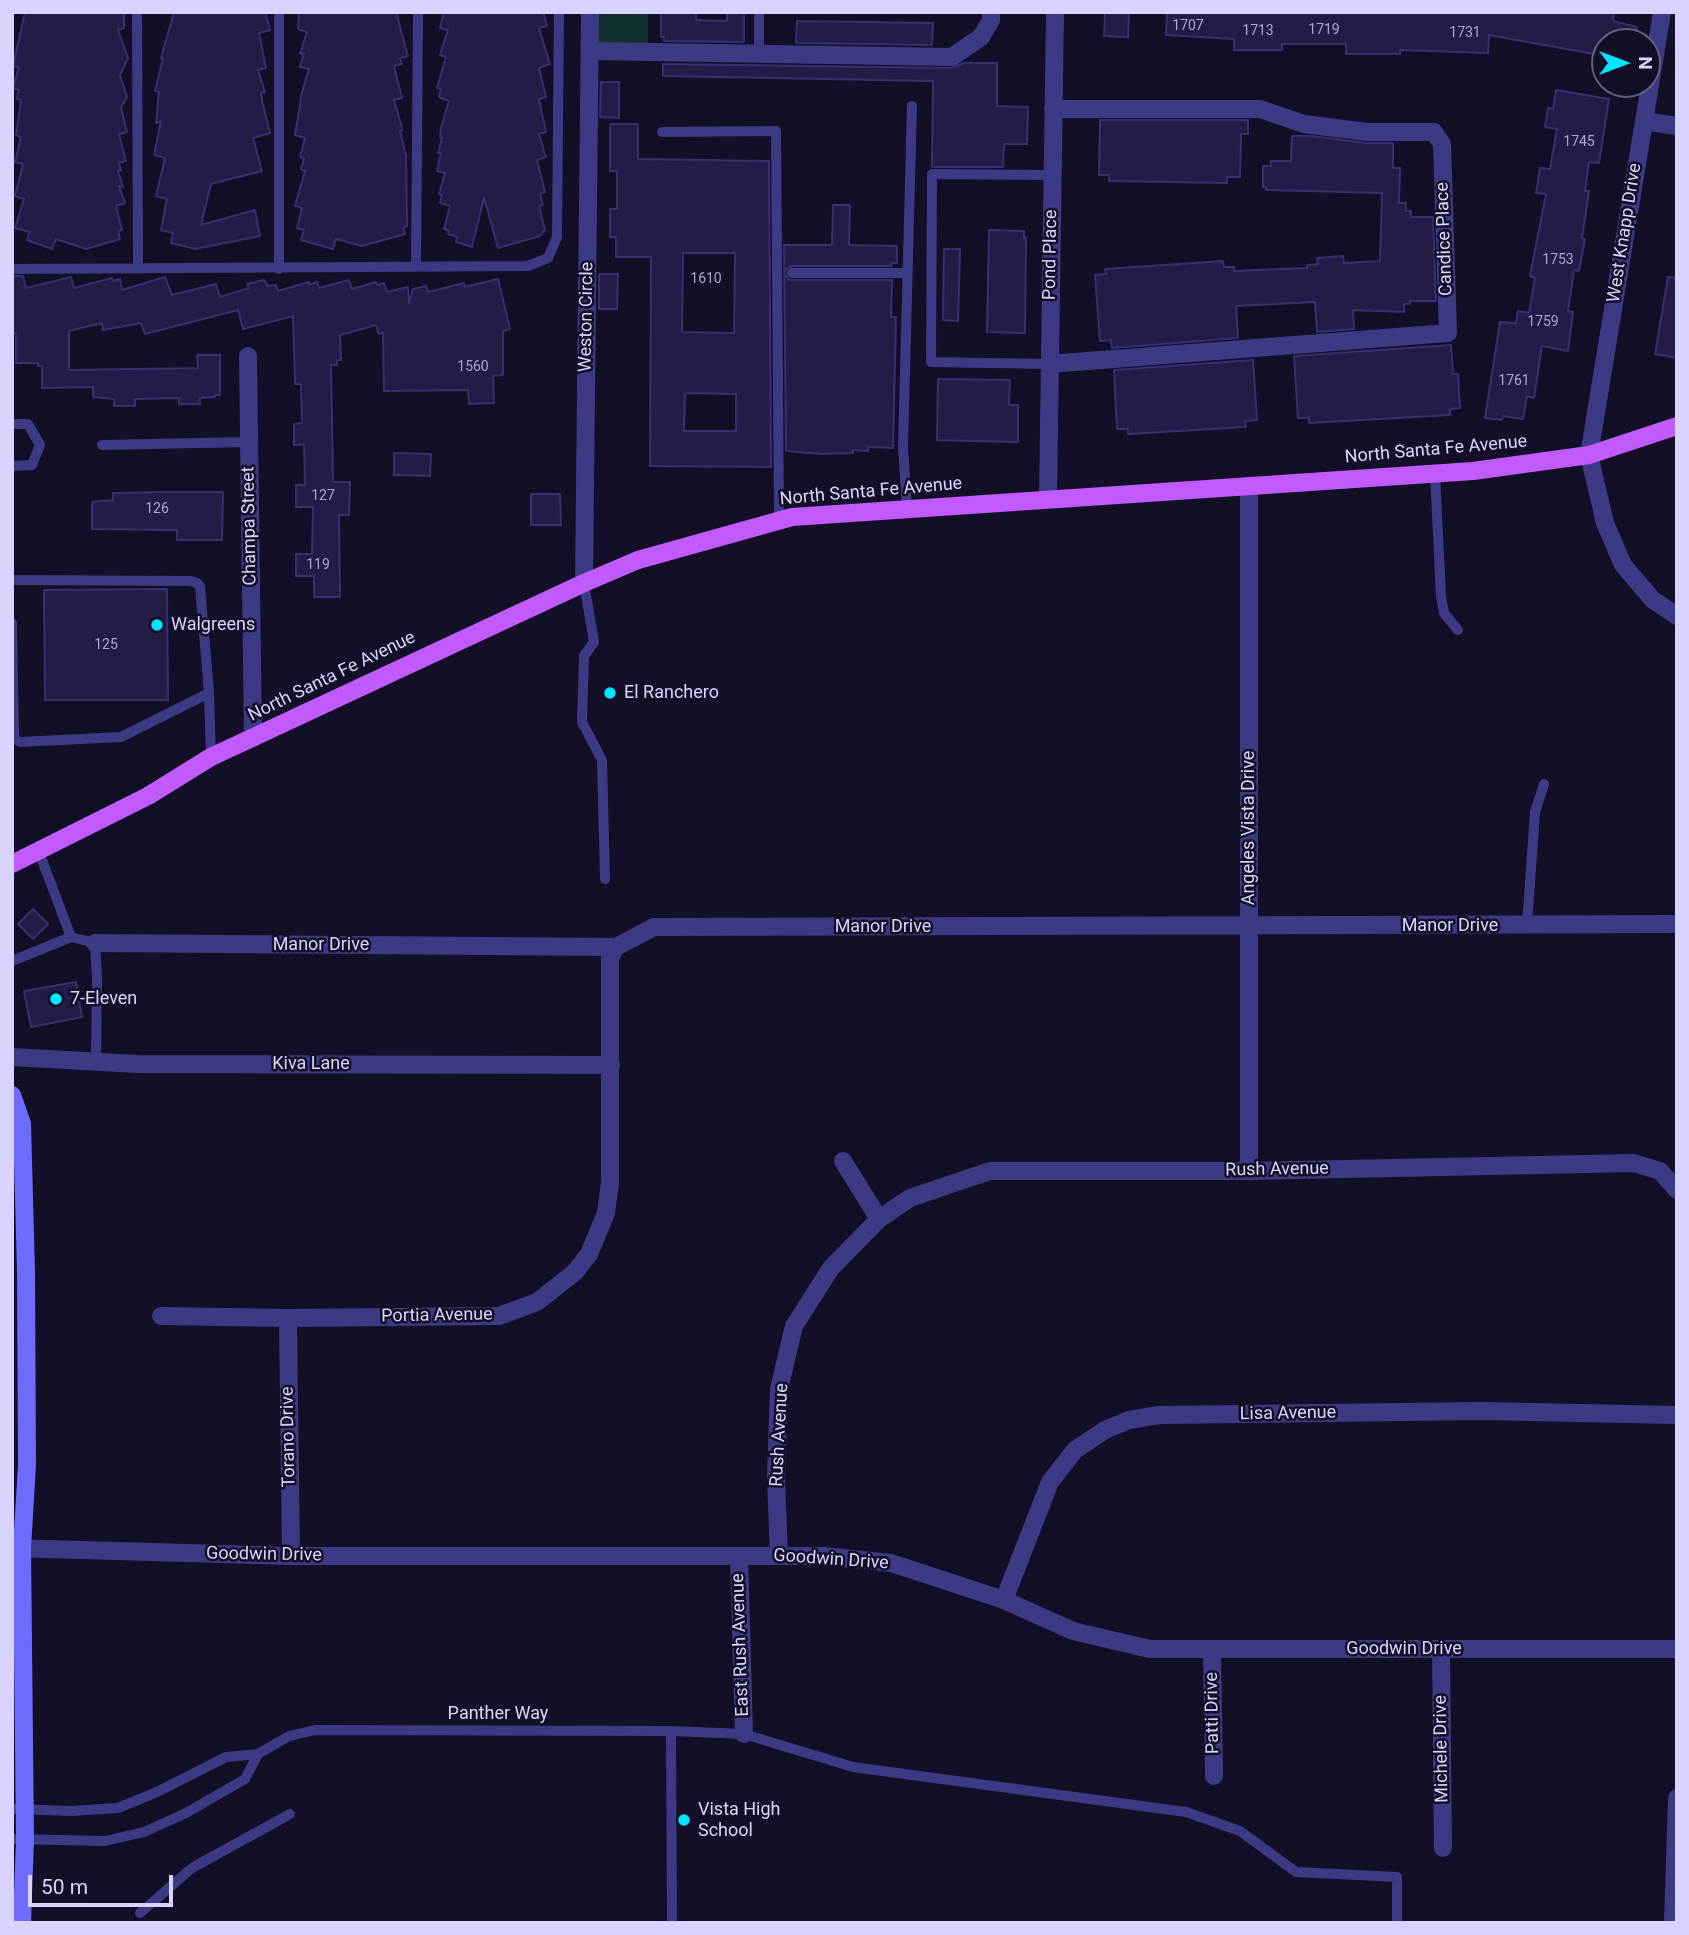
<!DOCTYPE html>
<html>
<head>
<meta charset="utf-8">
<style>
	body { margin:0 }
	#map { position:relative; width:1689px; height:1935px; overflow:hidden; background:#130f26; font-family:Roboto,sans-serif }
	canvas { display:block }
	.frame { position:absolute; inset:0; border:14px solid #d9d4ff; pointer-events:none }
	.north { position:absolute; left:1591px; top:28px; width:70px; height:70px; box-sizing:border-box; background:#130f26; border:2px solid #625e7d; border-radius:50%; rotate:90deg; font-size:19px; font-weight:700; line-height:28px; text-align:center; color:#d9d4ff }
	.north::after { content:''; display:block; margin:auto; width:24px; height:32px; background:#00e5ff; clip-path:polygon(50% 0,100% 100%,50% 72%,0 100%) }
	.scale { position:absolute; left:28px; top:1875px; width:145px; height:32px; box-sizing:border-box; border:4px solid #d9d4ff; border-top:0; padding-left:9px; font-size:21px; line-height:24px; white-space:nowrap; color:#d9d4ff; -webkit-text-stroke:5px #130f26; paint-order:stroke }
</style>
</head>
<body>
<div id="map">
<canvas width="1689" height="1935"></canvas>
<div class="frame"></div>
<div class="north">N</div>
<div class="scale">50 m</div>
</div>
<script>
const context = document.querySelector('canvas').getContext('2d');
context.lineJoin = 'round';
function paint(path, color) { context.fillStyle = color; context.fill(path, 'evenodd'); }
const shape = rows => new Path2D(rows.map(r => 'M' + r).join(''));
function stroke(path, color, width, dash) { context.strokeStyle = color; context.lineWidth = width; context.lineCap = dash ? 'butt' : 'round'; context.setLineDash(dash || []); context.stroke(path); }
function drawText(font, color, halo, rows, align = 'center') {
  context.font = font + ' Roboto,sans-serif'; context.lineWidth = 5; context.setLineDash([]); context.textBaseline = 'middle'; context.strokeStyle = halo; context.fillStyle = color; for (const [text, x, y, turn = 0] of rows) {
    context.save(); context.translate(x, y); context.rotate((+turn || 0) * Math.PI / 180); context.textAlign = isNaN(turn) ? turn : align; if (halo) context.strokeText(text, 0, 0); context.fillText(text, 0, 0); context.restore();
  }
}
paint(shape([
	[581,12,648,12,648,45,581,44]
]), '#12302f');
const building = shape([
	[25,12,124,12,124,28,118,30,128,58,120,75,127,97,121,108,127,132,119,134,126,161,119,163,121,170,118,171,123,187,119,186,125,203,116,206,122,230,118,231,120,239,86,249,56,239,52,249,27,240,30,232,15,228,24,199,15,196,23,164,15,162,21,137,16,135,21,100,17,99,19,90,13,88,19,67,13,66,25,12],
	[174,12,265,12,270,30,259,33,266,68,258,70,265,92,261,93,262,101,270,133,253,138,262,171,211,184,201,225,255,210,260,236,195,249,171,243,173,233,161,230,167,199,156,196,165,158,154,155,161,121,156,123,159,92,155,91,163,58,161,58,174,12],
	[299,12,396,12,408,56,400,58,402,64,394,66,402,98,394,100,401,124,402,130,400,131,406,156,407,226,403,227,405,234,362,246,336,239,333,249,301,240,304,230,297,228,302,208,295,206,305,171,301,169,304,159,300,157,305,138,295,135,302,92,309,69,300,67,304,53,300,54,307,32,298,29,299,12],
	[444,12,543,12,547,26,539,28,550,64,539,68,546,97,539,99,546,132,539,134,546,157,537,160,545,192,540,194,543,205,539,206,545,230,540,236,498,248,484,198,472,247,456,242,457,237,448,234,449,231,444,229,450,206,440,203,442,195,439,194,445,173,437,171,441,153,438,153,442,138,440,137,441,128,449,101,439,97,441,89,437,88,446,57,440,55,448,30,440,28,444,12],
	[661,12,696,12,696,20,727,21,727,12,744,12,744,42,664,41,664,37,661,37,661,12],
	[1105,12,1129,12,1128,37,1104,36,1105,12],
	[1167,12,1614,12,1613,21,1637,27,1634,42,1605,42,1605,56,1489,35,1488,53,1400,50,1400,54,1346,54,1346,44,1282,44,1282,50,1234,50,1234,39,1166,35,1167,12],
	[797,21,933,23,932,45,796,43,797,21],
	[964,63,997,63,997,106,1028,107,1027,144,1004,144,1003,167,932,167,933,81,663,76,663,64,952,68,964,63],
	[601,82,619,82,619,118,600,117,601,82],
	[1556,90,1609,99,1599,163,1589,162,1585,191,1589,191,1582,238,1585,239,1579,271,1574,270,1568,311,1573,312,1568,351,1542,346,1534,398,1527,396,1523,419,1503,416,1502,420,1485,418,1500,322,1516,323,1518,311,1529,313,1535,278,1530,276,1546,194,1536,193,1540,168,1550,169,1557,129,1545,127,1548,108,1553,109,1556,90],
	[1100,120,1248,120,1248,134,1241,134,1240,177,1227,177,1227,183,1109,181,1109,175,1099,175,1100,120],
	[610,124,638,124,638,159,769,161,771,467,650,466,651,257,616,257,616,237,610,237,610,209,617,209,617,171,610,171,610,124],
	[683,253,735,253,734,333,682,332,683,253],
	[685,393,736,394,736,431,684,431,685,393],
	[1292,136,1312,136,1366,143,1393,143,1393,168,1400,168,1399,203,1406,203,1406,211,1411,211,1411,217,1433,217,1436,301,1410,301,1410,304,1404,304,1404,312,1353,310,1354,329,1317,332,1315,302,1236,306,1238,338,1112,348,1111,340,1100,341,1095,275,1106,274,1105,269,1223,261,1224,267,1234,267,1234,271,1307,268,1307,265,1318,264,1317,258,1343,256,1344,263,1380,261,1382,193,1266,190,1266,187,1263,187,1263,166,1271,166,1271,161,1291,161,1292,136],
	[833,205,850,205,849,245,897,246,897,263,892,263,892,266,792,266,786,269,785,274,788,279,792,280,892,280,891,317,896,317,893,448,868,447,868,451,853,450,853,453,822,454,786,451,784,245,832,245,833,205],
	[989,230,1024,231,1024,238,1026,238,1025,333,987,332,989,230],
	[944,249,960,249,958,321,943,320,944,249],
	[599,274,618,274,617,309,599,309,599,274],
	[12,276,23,276,26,288,71,277,74,288,112,278,113,281,120,279,122,290,165,277,172,295,216,284,220,297,249,288,247,284,264,280,268,286,276,285,278,291,309,282,309,285,317,282,319,288,349,280,352,289,376,282,377,285,384,283,387,292,408,287,409,303,413,289,426,286,428,292,464,283,465,287,498,279,510,329,503,331,503,375,493,376,494,403,469,404,468,390,384,391,383,333,379,334,376,325,340,335,341,360,337,360,337,365,331,365,333,482,350,482,349,515,339,515,340,597,314,597,314,576,296,576,296,554,312,554,313,507,296,507,296,485,305,485,304,444,294,445,294,424,302,423,301,384,295,384,293,316,243,329,238,310,145,334,141,323,103,330,102,323,69,331,69,370,198,368,197,355,220,355,220,395,215,395,215,397,200,398,200,404,179,404,179,398,135,399,135,406,114,406,114,399,93,397,93,387,42,388,42,366,38,366,38,363,16,363,16,333,12,334,12,276],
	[1668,277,1677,278,1677,358,1655,354,1668,277],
	[1451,345,1453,374,1458,374,1460,408,1450,409,1450,415,1309,423,1309,418,1298,418,1294,356,1451,345],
	[1253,360,1257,420,1245,421,1246,427,1128,434,1128,429,1117,429,1114,370,1253,360],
	[938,379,1010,380,1009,405,1018,405,1018,442,937,440,938,379],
	[394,453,431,454,430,476,394,475,394,453],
	[161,492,223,492,222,540,177,540,177,530,92,529,92,502,113,500,113,493,161,492],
	[531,494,560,494,561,525,531,525,531,494],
	[167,589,168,700,45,700,44,590,167,589],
	[33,909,48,924,33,939,18,924,33,909],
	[76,982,82,1017,31,1027,24,991,76,982]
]);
paint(building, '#241b47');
stroke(building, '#3b2d73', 2);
stroke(shape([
	[137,12,138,269],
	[279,12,279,269],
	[759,12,759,54],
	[662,132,776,131,779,520],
	[416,266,418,12],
	[12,269,528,266,548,258,557,237,559,12],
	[792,273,907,273],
	[1049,364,931,362,932,174,1052,175],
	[12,424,28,424,40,445,32,465,12,466],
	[102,445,249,442],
	[1435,474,1441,596,1444,613,1458,630],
	[907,509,903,447,912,106],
	[12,580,191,581,197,583,200,586,209,693,211,757],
	[584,583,594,642,584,656,582,722,602,760,605,879],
	[12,623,14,733,15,739,20,742,121,737,209,693],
	[1527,925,1535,812,1544,784],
	[71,937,95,943,97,978,96,1061],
	[12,961,71,937,39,852],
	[671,1731,672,1923],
	[12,1809,71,1811,118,1808,157,1792,226,1757,258,1754,289,1736,315,1730,671,1731,744,1734,853,1767,1186,1812,1240,1831,1296,1872,1397,1877,1397,1923],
	[12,1839,105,1841,144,1832,186,1813,245,1779,258,1754],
	[140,1913,192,1868,290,1814]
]), '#3d3a85', 10);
stroke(shape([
	[1662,12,1589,455,1605,523,1623,565,1653,600,1677,616],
	[591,51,952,57,981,37,991,20,991,12],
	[1644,121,1677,126],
	[248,356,253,738],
	[1049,364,1448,333,1442,144,1434,132,1367,132,1304,124,1260,109,1053,109],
	[1249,486,1249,1171],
	[1048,498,1055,12],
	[584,583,590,12],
	[95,943,616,947,654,927,1677,924],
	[12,1057,137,1064,611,1065],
	[843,1161,879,1219],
	[161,1316,288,1318,499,1316,537,1302,575,1272,589,1254,606,1213,610,1183,610,958,616,947],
	[288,1318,291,1556],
	[739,1556,744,1734],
	[779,1556,776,1478,779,1389,794,1326,831,1268,879,1219,910,1198,990,1171,1249,1171,1634,1163,1660,1171,1677,1190],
	[1004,1600,1050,1482,1075,1450,1105,1430,1129,1420,1159,1415,1483,1411,1677,1415],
	[1212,1649,1214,1776],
	[1441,1649,1443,1848],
	[1673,1923,1677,1798]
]), '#3d3a85', 18);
stroke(shape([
	[12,1548,291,1556,824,1556,891,1563,1004,1600,1073,1631,1150,1649,1677,1649]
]), '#3d3a85', 18);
stroke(shape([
	[12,1095,22,1124,26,1271,27,1465,22,1548,25,1839,22,1923]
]), '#6f6bff', 18);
stroke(shape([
	[12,864,148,796,211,757,584,583,638,560,792,517,1473,471,1589,455,1677,426]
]), '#c25bff', 18);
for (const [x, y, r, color] of [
	[157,625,7,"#00e5ff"],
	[610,693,7,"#00e5ff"],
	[56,999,7,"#00e5ff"],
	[684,1820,7,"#00e5ff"]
]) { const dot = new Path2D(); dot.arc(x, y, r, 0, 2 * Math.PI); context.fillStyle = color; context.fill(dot); stroke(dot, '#130f26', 2.5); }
drawText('14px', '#aca6d1', null, [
	["1707",1188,26],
	["1719",1324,30],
	["1713",1258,31],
	["1731",1465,33],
	["1745",1579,142],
	["1753",1558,260],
	["1610",706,279],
	["1759",1543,322],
	["1560",473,367],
	["1761",1514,381],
	["127",323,496],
	["126",157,509],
	["119",318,565],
	["125",106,645]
]);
drawText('18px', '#d9d4ff', '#130f26', [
	["West Knapp Drive",1625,233,-81],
	["Candice Place",1445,239,-92],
	["Pond Place",1051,255,-89],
	["Weston Circle",587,317,-89],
	["North Santa Fe Avenue",1436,450,-5],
	["North Santa Fe Avenue",871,492,-5],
	["Champa Street",250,526,-91],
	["North Santa Fe Avenue",332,677,-26],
	["Angeles Vista Drive",1249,828,-90],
	["Manor Drive",1450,926],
	["Manor Drive",883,927],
	["Manor Drive",321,945],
	["Kiva Lane",311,1064],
	["Rush Avenue",1277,1170,-1],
	["Portia Avenue",437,1316,-1],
	["Lisa Avenue",1288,1414,-1],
	["Rush Avenue",780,1435,-87],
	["Torano Drive",289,1437,-91],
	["Goodwin Drive",264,1555,1],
	["Goodwin Drive",831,1560,4],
	["East Rush Avenue",741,1645,-92],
	["Goodwin Drive",1404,1649],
	["Patti Drive",1213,1713,-91],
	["Panther Way",498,1714],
	["Michele Drive",1442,1749,-91]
]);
drawText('18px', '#d9d4ff', '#130f26', [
	["Walgreens",171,625],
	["El Ranchero",624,693],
	["7-Eleven",70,999],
	["Vista High",698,1810],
	["School",698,1831]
], 'left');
</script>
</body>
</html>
